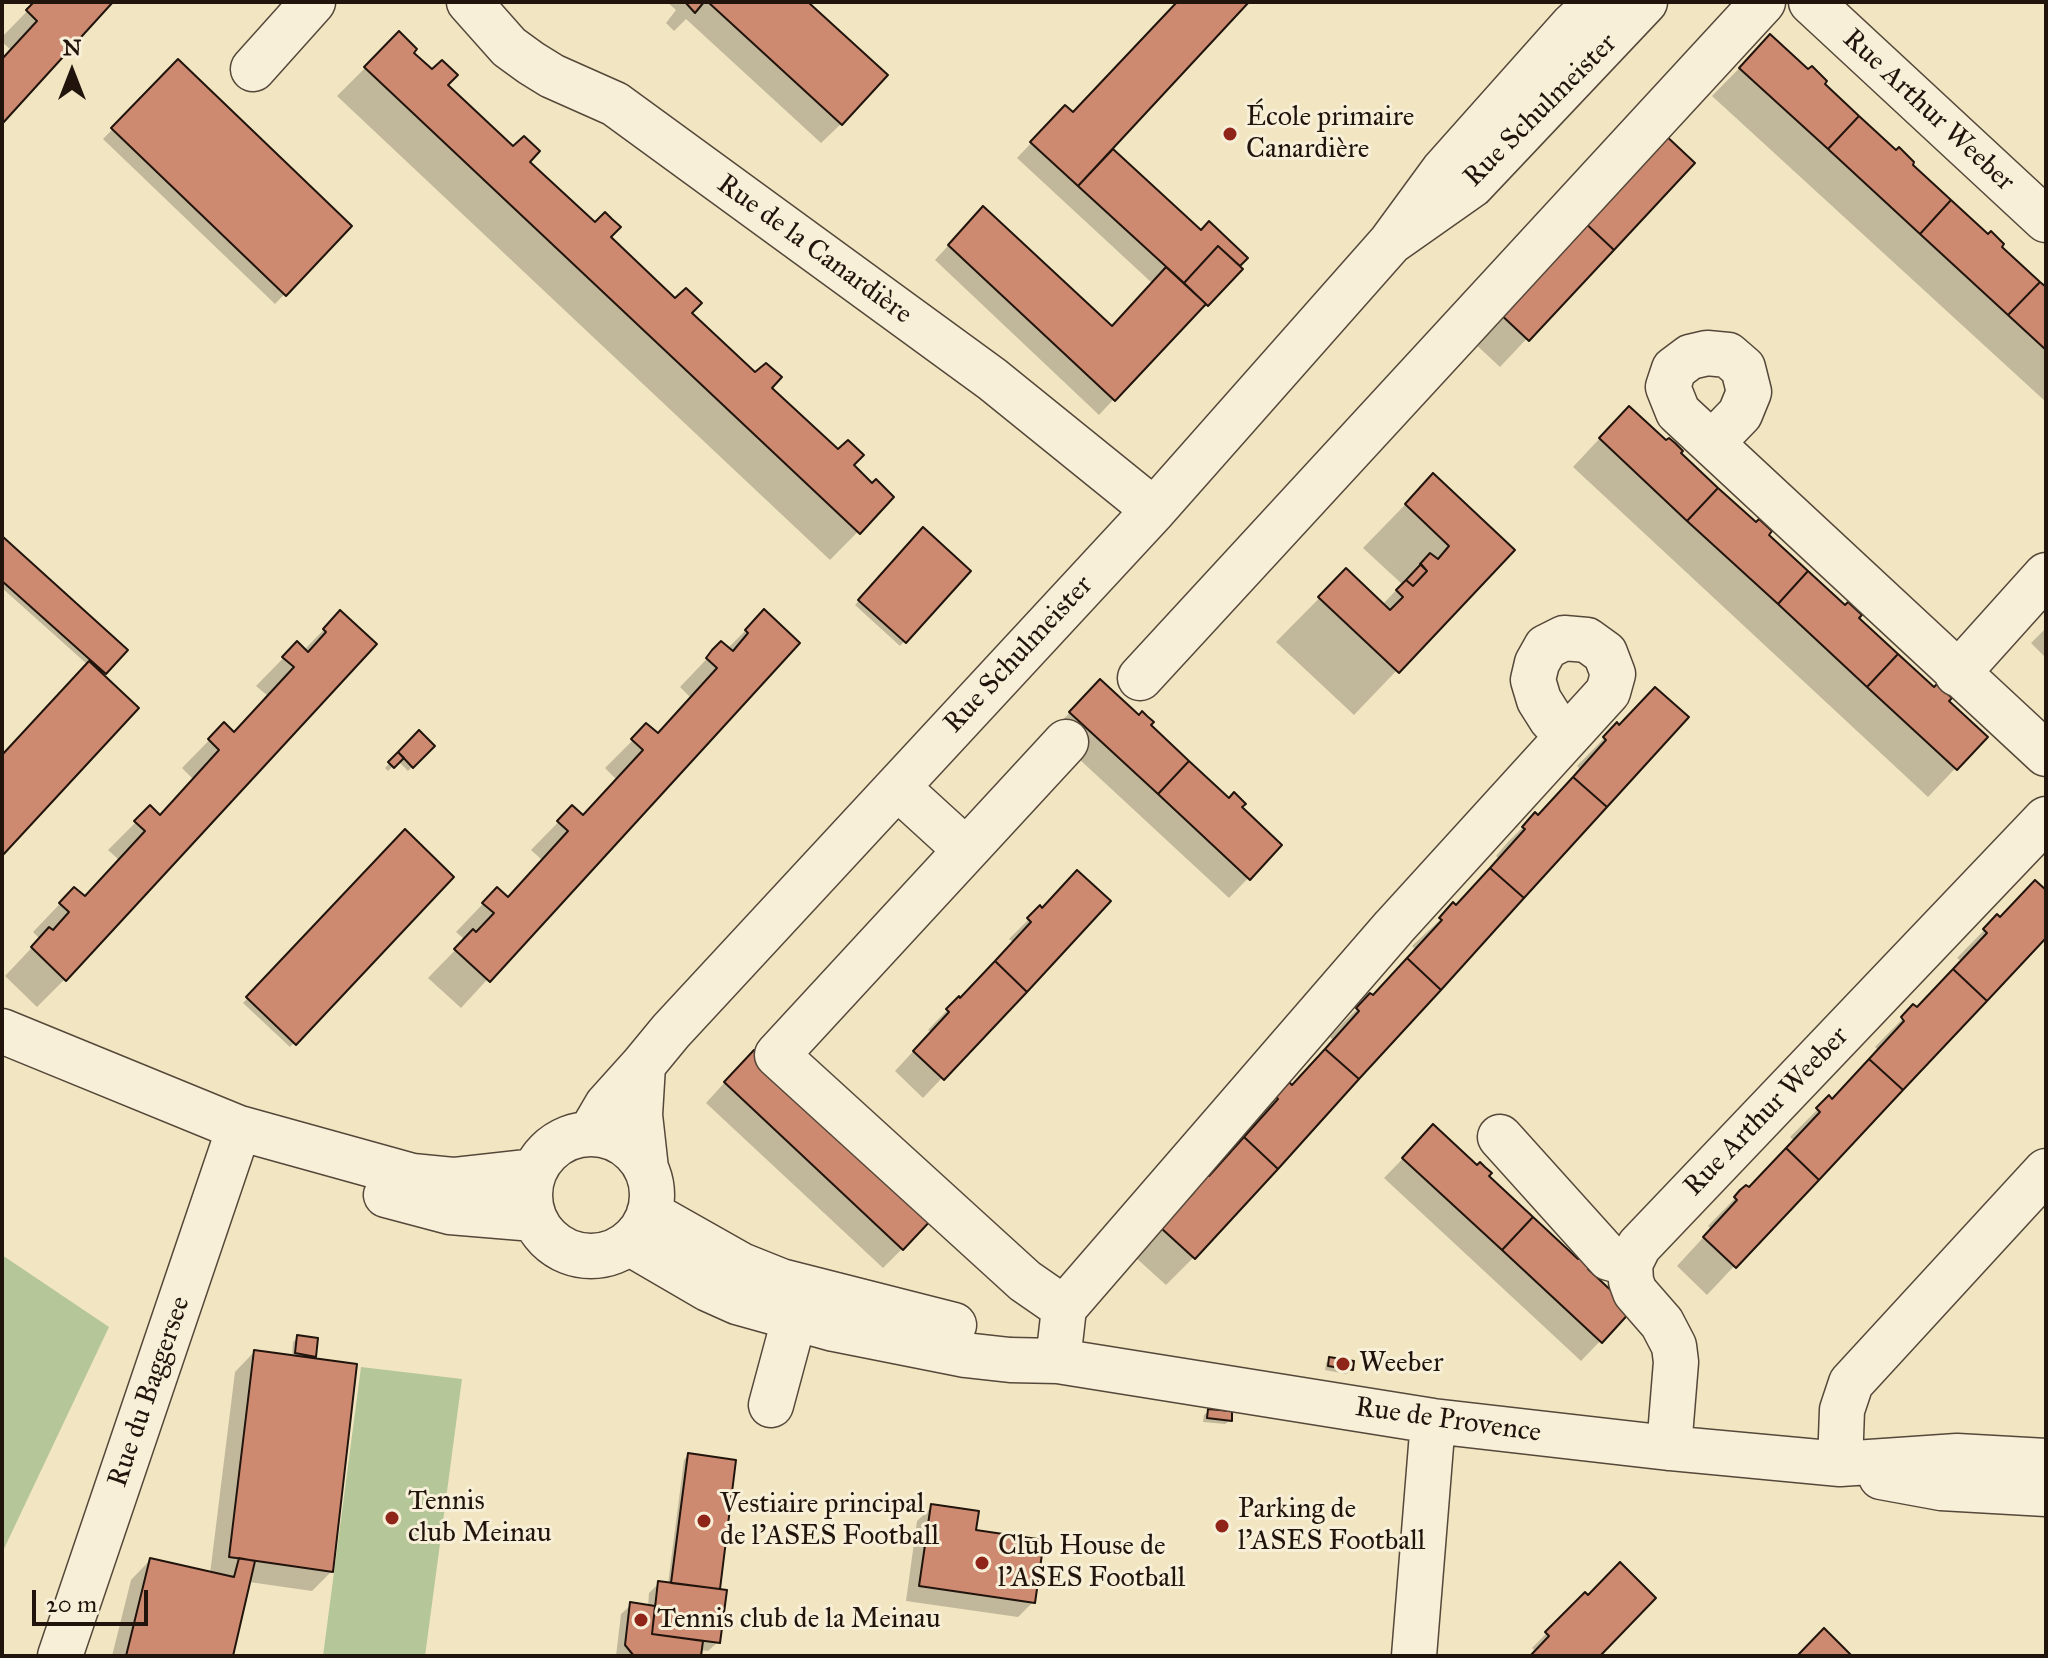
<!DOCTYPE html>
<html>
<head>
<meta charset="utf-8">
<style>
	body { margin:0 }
	#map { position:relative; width:2048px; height:1658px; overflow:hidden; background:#f2e6c2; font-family:"IM FELL Great Primer",serif }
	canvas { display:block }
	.frame { position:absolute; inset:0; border:4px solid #21140c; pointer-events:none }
	.north { position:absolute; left:32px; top:32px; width:80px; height:80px; -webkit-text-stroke:6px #f7efd7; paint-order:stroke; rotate:0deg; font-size:22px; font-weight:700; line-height:32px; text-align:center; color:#21140c }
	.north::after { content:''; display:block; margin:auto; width:28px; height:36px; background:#21140c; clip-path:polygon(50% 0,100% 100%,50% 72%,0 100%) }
	.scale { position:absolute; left:32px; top:1590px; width:116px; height:36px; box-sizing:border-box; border:4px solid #21140c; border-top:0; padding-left:10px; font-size:24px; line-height:28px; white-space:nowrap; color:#21140c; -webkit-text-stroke:6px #f7efd7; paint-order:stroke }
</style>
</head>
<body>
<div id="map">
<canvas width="2048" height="1658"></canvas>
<div class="frame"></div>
<div class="north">N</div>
<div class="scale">20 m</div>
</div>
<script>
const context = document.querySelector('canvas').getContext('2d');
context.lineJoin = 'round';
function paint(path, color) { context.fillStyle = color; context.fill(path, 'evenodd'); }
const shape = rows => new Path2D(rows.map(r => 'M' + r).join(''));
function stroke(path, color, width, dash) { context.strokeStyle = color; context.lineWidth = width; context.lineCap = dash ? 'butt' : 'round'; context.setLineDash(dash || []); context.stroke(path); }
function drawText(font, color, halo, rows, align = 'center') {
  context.font = font + ' "IM FELL Great Primer",serif'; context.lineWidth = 6; context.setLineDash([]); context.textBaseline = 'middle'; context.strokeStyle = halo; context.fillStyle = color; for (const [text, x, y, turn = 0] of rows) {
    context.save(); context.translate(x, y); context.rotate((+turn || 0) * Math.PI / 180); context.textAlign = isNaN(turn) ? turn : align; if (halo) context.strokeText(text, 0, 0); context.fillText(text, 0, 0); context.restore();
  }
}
paint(shape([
	[2,1255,109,1327,2,1553],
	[361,1367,462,1379,425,1656,323,1656]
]), '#b5c698');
paint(shape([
	[36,2,111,2,2,121,2,59,11,50,2,42,2,37],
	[667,2,805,2,841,124,821,143,686,19,674,31,666,23,676,10],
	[1178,2,1247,2,1110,149,1201,232,1245,258,1207,305,1197,314,1195,312,1099,415,935,260,968,224,1112,328,1152,283,1017,158,1050,123,1073,115],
	[399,34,412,54,872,485,892,497,830,560,337,96],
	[1770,37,2046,290,2046,402,1712,96],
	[178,62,350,226,275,304,103,139],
	[1692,163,1500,367,1471,340],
	[1602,436,1678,453,1985,737,1928,797,1573,467],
	[1433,476,1512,550,1354,715,1276,642,1346,571,1382,605,1402,584,1363,548],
	[923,530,968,571,900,646,855,605],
	[2,538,126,650,102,675,2,853,2,757,88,665,2,588],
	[764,612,797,643,461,1008,428,978,465,940,456,932,497,889,507,898,542,860,531,850,572,808,581,817,616,779,605,768,647,726,656,734,690,697,680,687,721,644,727,649],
	[340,613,65,979,37,1007,5,976,40,939,33,932,74,889,84,898,119,860,108,850,150,808,159,816,193,779,182,768,224,725,233,734,268,696,256,686,297,644,304,650],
	[2046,628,2046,658,2031,643],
	[1080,701,1239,808,1280,845,1229,898,1051,733],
	[1617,725,1618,727,1194,1257,1166,1285,1135,1257,1166,1217,1208,1177,1252,1128,1250,1126,1262,1113,1289,1085,1291,1086,1333,1040,1330,1037,1343,1023,1370,996,1372,997,1415,949,1412,946,1455,906,1498,858,1496,856,1508,842,1535,815,1537,817,1580,769,1577,766],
	[419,733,432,746,408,771,398,761,388,771,385,768],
	[405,832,452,877,290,1047,243,1003],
	[2046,893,2046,935,1707,1295,1677,1266,1711,1229,1708,1226,1746,1187,1749,1189,1794,1141,1790,1137,1829,1098,1831,1100,1878,1050,1875,1047,1914,1007,1916,1009,1961,961,1957,958,1997,917,1999,919],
	[1108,902,923,1098,895,1071,931,1032,928,1030,1013,942,1009,939,1040,908,1041,910],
	[734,1072,902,1249,883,1268,706,1103],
	[1414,1147,1486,1176,1630,1310,1581,1361,1384,1178],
	[298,1337,314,1356,310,1360,332,1571,312,1591,249,1582,231,1656,112,1656,131,1580,150,1560,210,1574,235,1372,254,1352,292,1357,293,1342],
	[1330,1359,1351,1369,1346,1374,1325,1370,1326,1363],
	[1209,1411,1230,1420,1225,1424,1203,1422,1204,1415],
	[688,1455,718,1588,715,1591,718,1642,708,1651,700,1650,699,1656,616,1656,621,1614,631,1605,648,1607,649,1593,659,1583,668,1584,684,1460],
	[932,1507,974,1532,1033,1602,1018,1617,906,1601,917,1521],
	[1584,1595,1597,1656,1532,1656,1536,1652,1532,1648]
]), '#0003');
const building = shape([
	[34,2,113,2,2,124,2,59,37,21,26,10,34,2],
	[685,2,704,2,695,13,685,2],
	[708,2,808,2,888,75,842,125,708,2],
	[1177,2,1249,2,1078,186,1030,142,1065,105,1073,112,1177,2],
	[399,31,417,49,414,53,432,69,442,60,458,75,448,85,513,146,524,136,540,151,530,162,595,222,605,212,612,219,621,227,611,237,675,298,686,288,702,303,692,313,755,372,766,363,782,377,772,388,838,449,848,440,864,455,854,465,872,483,876,479,894,497,860,534,364,67,399,31],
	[1770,34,1808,69,1812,66,1827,81,1825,84,1859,116,1828,149,1739,68,1770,34],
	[178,59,352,226,286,296,111,128,178,59],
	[1859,116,1896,150,1899,147,1914,162,1913,165,1951,200,1920,234,1828,149,1859,116],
	[1662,132,1695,163,1614,250,1581,219,1662,132],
	[1113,149,1201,230,1209,221,1248,258,1240,266,1218,246,1184,283,1078,186,1113,149],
	[1951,200,1988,234,1991,231,2004,244,2002,247,2040,282,2008,315,1920,234,1951,200],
	[983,206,1112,326,1166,267,1206,304,1115,401,948,245,983,206],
	[1581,219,1614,250,1529,341,1497,311,1581,219],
	[1218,246,1243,269,1208,306,1184,283,1218,246],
	[2040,282,2046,287,2046,350,2008,315,2040,282],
	[1629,406,1666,440,1669,438,1675,443,1683,451,1681,453,1718,488,1687,521,1599,438,1629,406],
	[1433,473,1515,550,1399,673,1318,597,1346,568,1390,610,1403,597,1396,590,1406,580,1413,586,1427,571,1420,564,1430,553,1438,559,1449,546,1405,504,1433,473],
	[1718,488,1756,522,1759,519,1772,531,1769,535,1808,571,1778,604,1687,521,1718,488],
	[923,527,971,571,906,643,858,600,923,527],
	[2,536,128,650,106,674,2,581,2,536],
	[1421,564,1427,571,1413,586,1406,580,1421,564],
	[1808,571,1845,605,1848,602,1862,615,1859,618,1898,654,1867,687,1778,604,1808,571],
	[764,609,800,643,490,982,454,949,473,929,476,932,494,913,482,903,497,887,508,897,568,831,557,821,572,805,583,815,643,750,631,739,646,723,658,733,717,668,706,658,712,650,721,641,733,651,748,633,745,630,764,609],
	[340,610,377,644,66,981,31,947,49,927,53,930,69,912,59,903,74,887,85,896,145,831,134,821,150,805,160,815,219,750,208,739,224,722,234,732,294,667,282,657,297,641,308,652,326,632,323,629,340,610],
	[1898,654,1934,687,1937,684,1952,698,1949,701,1988,737,1957,770,1867,687,1898,654],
	[89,661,139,708,2,856,2,755,89,661],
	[1100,679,1139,715,1142,711,1147,716,1154,722,1151,725,1189,761,1158,794,1069,712,1100,679],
	[1655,687,1689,717,1607,807,1573,777,1606,740,1603,737,1617,722,1619,725,1655,687],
	[419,730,435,746,413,768,398,752,419,730],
	[398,752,404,758,394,768,388,762,398,752],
	[1189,761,1229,798,1234,792,1246,804,1242,807,1282,845,1250,880,1158,794,1189,761],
	[1573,777,1607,807,1524,898,1490,868,1525,829,1522,827,1535,812,1538,815,1573,777],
	[405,829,454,877,296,1045,246,997,405,829],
	[1490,868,1524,898,1441,990,1407,958,1442,920,1439,918,1453,902,1456,905,1490,868],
	[1077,870,1111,901,1027,992,995,961,1031,922,1027,918,1040,905,1042,908,1077,870],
	[2035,880,2046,890,2046,938,1987,1001,1953,969,1987,933,1983,929,1997,914,2000,917,2035,880],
	[1407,958,1441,990,1359,1079,1325,1049,1359,1011,1356,1008,1370,993,1373,995,1407,958],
	[995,961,1027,992,944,1080,913,1051,949,1012,946,1009,959,996,960,998,995,961],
	[1953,969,1987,1001,1903,1090,1869,1059,1904,1021,1901,1017,1913,1004,1917,1007,1953,969],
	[1325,1049,1359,1079,1278,1169,1244,1137,1278,1099,1276,1097,1289,1082,1292,1085,1325,1049],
	[754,1050,934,1217,903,1250,724,1082,754,1050],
	[1869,1059,1903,1090,1819,1180,1786,1148,1820,1112,1816,1108,1829,1095,1832,1099,1869,1059],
	[1433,1124,1477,1165,1480,1162,1485,1167,1492,1173,1489,1176,1533,1217,1502,1250,1402,1158,1433,1124],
	[1244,1137,1278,1169,1195,1259,1161,1228,1195,1191,1193,1188,1206,1173,1209,1176,1244,1137],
	[1786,1148,1819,1180,1736,1268,1703,1237,1737,1200,1734,1197,1740,1190,1746,1185,1749,1187,1786,1148],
	[1533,1217,1578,1259,1581,1255,1591,1266,1588,1269,1632,1310,1602,1343,1502,1250,1533,1217],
	[297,1335,318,1338,316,1357,295,1353,297,1335],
	[254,1350,357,1364,333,1572,229,1557,254,1350],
	[1329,1357,1354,1361,1353,1370,1328,1366,1329,1357],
	[1208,1409,1232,1411,1232,1421,1207,1418,1208,1409],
	[688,1453,736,1460,720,1589,671,1583,688,1453],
	[931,1504,979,1511,976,1530,1044,1540,1035,1603,919,1586,931,1504],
	[150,1558,234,1577,239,1558,255,1561,233,1656,126,1656,150,1558],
	[1620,1562,1656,1598,1600,1656,1530,1656,1549,1636,1545,1632,1585,1592,1588,1595,1620,1562],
	[658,1581,727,1590,720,1643,652,1634,658,1581],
	[630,1602,655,1606,652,1634,703,1641,701,1656,634,1656,625,1645,630,1602],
	[1824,1628,1852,1656,1797,1656,1824,1628]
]);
paint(building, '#ce8a71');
stroke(building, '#21140c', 2);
const minor = shape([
	[469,2,509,47,531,63,552,76,615,104,992,379,1154,510],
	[1598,2,1573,25,1443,171,1391,242,1472,185,1645,2],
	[1811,2,2046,220],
	[253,69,313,2],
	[1712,443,1740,414,1749,392,1743,368,1728,355,1707,353,1690,357,1674,369,1668,387,1678,412,2046,754],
	[1957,674,2046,575],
	[1140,678,1763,2],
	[897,787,966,850],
	[2,1031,239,1128,412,1176,453,1180,534,1171],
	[643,1065,671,1031,1154,510,1391,242],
	[590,1134,607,1105,643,1065,640,1115,646,1169],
	'530 1195a61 61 0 1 1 122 0a61 61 0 1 1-122 0Z',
	[1500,1137,1609,1258,1630,1264],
	[386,1195,450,1212,534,1219],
	[649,1213,741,1265,781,1281,954,1325],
	[629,1243,708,1289,737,1302,834,1329,965,1355,1010,1360,1058,1361,1433,1421,1669,1448,1840,1464,1957,1456,2046,1461],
	[1064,1308,1025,1281,777,1055,1066,742],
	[1058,1361,1064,1308,1394,927,1608,692,1613,674,1605,653,1587,640,1564,638,1546,647,1537,663,1533,680,1539,700,1551,719,1567,737],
	[771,1405,789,1338],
	[1669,1448,1676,1362,1674,1346,1662,1323,1635,1292,1631,1281,1630,1264,1639,1246,2046,819],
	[1840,1464,1842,1410,1851,1383,2046,1171],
	[1881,1477,1941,1488,2046,1494],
	[60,1656,239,1128],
	[1414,1656,1433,1421]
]);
stroke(minor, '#55483a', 47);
stroke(minor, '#f7efd7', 44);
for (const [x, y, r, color] of [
	[1230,134,8,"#8f2418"],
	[1343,1364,8,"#8f2418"],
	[392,1518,8,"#8f2418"],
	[704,1521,8,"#8f2418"],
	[1222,1526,8,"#8f2418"],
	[982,1563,8,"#8f2418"],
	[641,1620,8,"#8f2418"]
]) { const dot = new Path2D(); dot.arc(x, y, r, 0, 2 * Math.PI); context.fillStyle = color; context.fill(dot); stroke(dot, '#f7efd7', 3); }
drawText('28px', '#21140c', '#f7efd7', [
	["Rue Schulmeister",1541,111,-45],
	["Rue Arthur Weeber",1928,111,43],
	["Rue de la Canardière",814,250,36],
	["Rue Schulmeister",1019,655,-47],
	["Rue Arthur Weeber",1767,1112,-46],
	["Rue du Baggersee",150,1392,-71],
	["Rue de Provence",1448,1421,8]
]);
drawText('28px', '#21140c', '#f7efd7', [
	["École primaire",1246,118],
	["Canardière",1246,150],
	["Weeber",1359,1364],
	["Tennis",408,1502],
	["club Meinau",408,1534],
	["Vestiaire principal",720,1505],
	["de l'ASES Football",720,1537],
	["Parking de",1238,1510],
	["l'ASES Football",1238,1542],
	["Club House de",998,1547],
	["l'ASES Football",998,1579],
	["Tennis club de la Meinau",657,1620]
], 'left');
</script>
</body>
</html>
